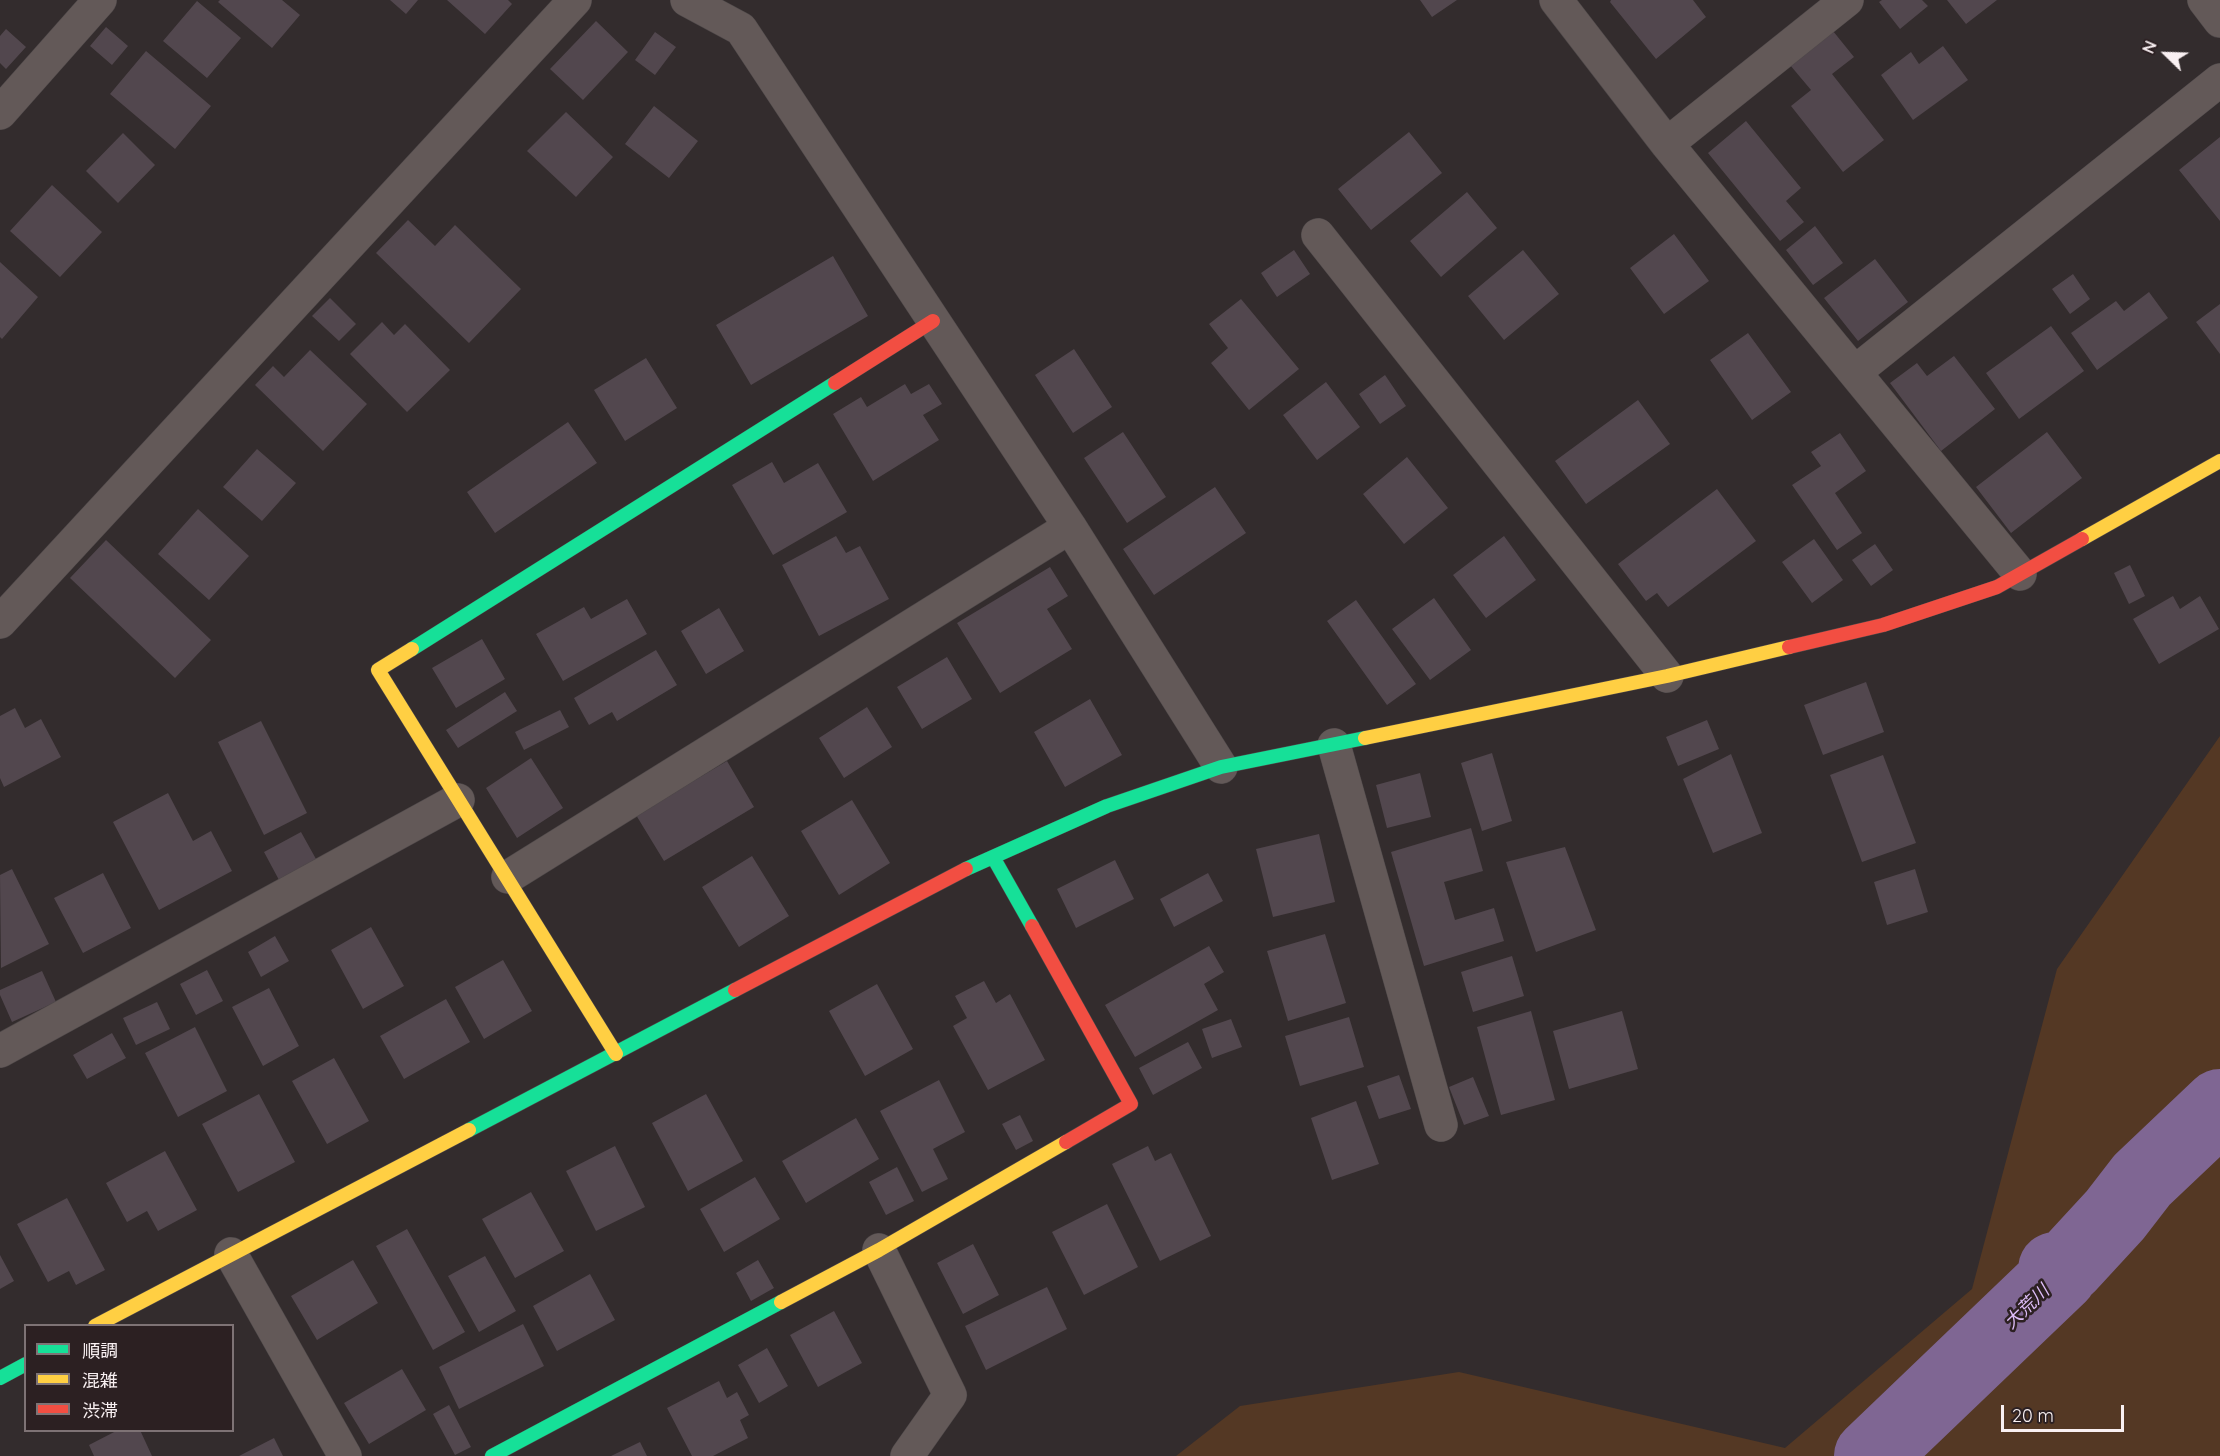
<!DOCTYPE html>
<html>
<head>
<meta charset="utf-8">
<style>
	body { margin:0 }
	#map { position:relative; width:2220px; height:1456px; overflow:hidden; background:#332c2d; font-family:Quicksand,"Noto Sans JP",sans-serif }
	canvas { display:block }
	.legend { position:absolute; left:24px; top:1324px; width:210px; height:108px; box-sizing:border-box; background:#2c2022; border:2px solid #7e7375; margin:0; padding:8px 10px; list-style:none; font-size:18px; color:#f9f0f2 }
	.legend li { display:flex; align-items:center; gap:12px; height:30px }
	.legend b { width:30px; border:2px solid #7e7375 }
	.north { position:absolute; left:2136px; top:24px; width:60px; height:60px; -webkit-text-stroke:4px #2c2022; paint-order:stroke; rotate:293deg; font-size:16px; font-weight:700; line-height:24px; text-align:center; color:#f9f0f2 }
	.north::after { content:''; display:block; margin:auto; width:21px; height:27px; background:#f9f0f2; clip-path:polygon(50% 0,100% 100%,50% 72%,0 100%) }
	.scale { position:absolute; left:2001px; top:1405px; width:123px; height:27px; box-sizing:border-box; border:3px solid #f9f0f2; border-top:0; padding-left:8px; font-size:18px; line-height:21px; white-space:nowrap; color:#f9f0f2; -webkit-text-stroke:4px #2c2022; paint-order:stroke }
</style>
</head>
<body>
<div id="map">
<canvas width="2220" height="1456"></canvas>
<ul class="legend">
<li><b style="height:8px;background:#16e098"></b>順調</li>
<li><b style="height:8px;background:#ffcf43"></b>混雑</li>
<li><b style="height:8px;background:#f24e42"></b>渋滞</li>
</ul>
<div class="north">N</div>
<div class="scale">20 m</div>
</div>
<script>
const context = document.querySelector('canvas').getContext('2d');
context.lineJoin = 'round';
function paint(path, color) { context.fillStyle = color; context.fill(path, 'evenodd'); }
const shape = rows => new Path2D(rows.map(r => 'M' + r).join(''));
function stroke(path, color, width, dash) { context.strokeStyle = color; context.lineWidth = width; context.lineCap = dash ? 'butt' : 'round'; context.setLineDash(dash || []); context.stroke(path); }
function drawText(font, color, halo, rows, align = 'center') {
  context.font = font + ' Quicksand,"Noto Sans JP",sans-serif'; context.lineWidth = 5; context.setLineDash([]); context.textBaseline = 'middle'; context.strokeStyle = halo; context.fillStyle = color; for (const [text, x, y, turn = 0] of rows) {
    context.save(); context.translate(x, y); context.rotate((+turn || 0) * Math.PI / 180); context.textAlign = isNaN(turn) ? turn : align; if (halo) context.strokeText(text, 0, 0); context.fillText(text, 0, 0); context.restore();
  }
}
paint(shape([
	[2220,736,2220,1456,1176,1456,1240,1406,1459,1372,1785,1448,1972,1289,2057,969]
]), '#543824');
stroke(shape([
	[1871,1456,2060,1275,2055,1269,2068,1266,2115,1215,2142,1180,2220,1106]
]), '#7f6693', 74);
paint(shape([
	[220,0,282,0,300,15,272,48,218,2],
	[390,0,418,0,406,14],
	[447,0,508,0,512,4,485,34],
	[1420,0,1457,0,1432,17],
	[1611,0,1693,0,1706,17,1656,59,1610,2],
	[1882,0,1922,0,1928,6,1900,29,1879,2],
	[1947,0,1997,0,1966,24],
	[197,1,241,38,207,78,163,41],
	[596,21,628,52,583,100,550,69],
	[106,27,128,46,112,65,90,46],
	[6,29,26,47,6,69,0,63,0,36],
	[1833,31,1854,57,1832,74,1884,140,1843,172,1791,106,1811,90,1790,65],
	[655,32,676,47,655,75,635,60],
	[1943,46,1968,80,1913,120,1881,75,1911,52,1919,64],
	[146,51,211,106,175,149,110,94],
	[654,106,698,141,669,178,625,144],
	[566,112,613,157,576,197,527,151],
	[1746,121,1801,188,1786,201,1804,222,1780,241,1708,153],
	[1409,132,1442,173,1371,230,1338,189],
	[123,133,155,165,118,203,86,171],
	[2220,137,2220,221,2179,170],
	[52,185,102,232,60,277,10,231],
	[1467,192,1497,228,1441,277,1410,241],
	[408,220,435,246,455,225,521,289,469,343,376,253],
	[1815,226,1843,263,1813,285,1786,250],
	[1674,234,1709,281,1664,314,1630,268],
	[1294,250,1310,274,1277,297,1261,273],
	[1523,250,1559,294,1504,340,1468,296],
	[833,256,868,316,751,385,716,325],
	[1875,259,1908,302,1858,341,1824,298],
	[0,262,38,297,2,339,0,337],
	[2073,274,2090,299,2070,314,2052,289],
	[2149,292,2168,318,2097,370,2071,333,2116,301,2124,311],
	[330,298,356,324,339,341,312,316],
	[1241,299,1299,369,1249,410,1211,363,1228,348,1209,324],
	[2220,304,2220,354,2196,322],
	[382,322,394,335,405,324,450,370,407,412,350,354],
	[2051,326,2084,371,2019,419,1986,373],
	[1748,333,1791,392,1752,420,1710,360],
	[1074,349,1112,407,1073,433,1035,375],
	[310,350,367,404,323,451,255,385,273,366,284,377],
	[1954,356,1995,409,1941,451,1890,383,1917,363,1927,376],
	[646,358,677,408,625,441,594,390],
	[1385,375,1406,406,1380,424,1359,394],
	[1326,382,1360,427,1317,460,1283,415],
	[905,384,911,394,929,384,942,404,923,415,939,440,873,481,833,414,861,397,867,407],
	[1638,400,1670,444,1586,504,1555,461],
	[568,422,597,463,495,533,467,492],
	[1123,432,1166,497,1127,523,1084,458],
	[2047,432,2082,478,2011,533,1976,487],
	[1840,433,1866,471,1835,493,1862,533,1837,550,1792,485,1821,466,1811,452],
	[257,449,296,483,262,521,223,487],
	[1407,457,1448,508,1404,544,1363,494],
	[772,462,784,483,818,463,847,512,773,555,732,485],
	[1215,487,1246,533,1154,595,1123,549],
	[1717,489,1756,541,1668,607,1657,593,1646,601,1618,564],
	[198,509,249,556,209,600,158,554],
	[836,536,846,553,860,546,889,599,819,636,782,565],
	[1504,536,1536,580,1486,618,1453,575],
	[1814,539,1843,580,1812,603,1782,562],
	[106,540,211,640,175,678,70,578],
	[1875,544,1893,570,1871,586,1852,560],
	[2130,565,2145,596,2129,604,2114,573],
	[1050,567,1068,596,1047,609,1072,649,1000,693,957,623],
	[2173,596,2180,609,2200,596,2219,629,2159,664,2133,619],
	[1434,598,1471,650,1430,680,1392,629],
	[627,599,647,634,563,681,536,634,584,607,591,619],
	[1356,600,1416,684,1387,705,1327,621],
	[719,608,744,651,706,674,681,631],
	[482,639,505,679,456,708,432,668],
	[656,650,677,685,617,721,612,712,589,725,574,698],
	[947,657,972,699,922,729,897,687],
	[1866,682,1884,732,1823,755,1804,705],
	[505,692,517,711,458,748,446,730],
	[1090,699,1122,755,1065,787,1034,732],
	[867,707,892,747,844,778,819,738],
	[15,708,25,728,41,719,61,757,4,787,0,778,0,716],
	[560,710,569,727,524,750,515,732],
	[1707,720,1719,749,1678,766,1666,737],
	[261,721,307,813,264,835,218,742],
	[1492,753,1512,821,1482,831,1461,763],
	[1731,754,1762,833,1713,853,1683,779],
	[1883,755,1916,843,1862,862,1830,775],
	[531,758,563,808,517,838,486,788],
	[727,761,754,807,664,861,636,815],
	[1420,773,1431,817,1387,828,1376,785],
	[168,793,193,841,211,831,232,871,159,910,113,822],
	[852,800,890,863,839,895,801,831],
	[1471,828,1483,871,1444,882,1455,920,1494,908,1504,941,1424,966,1391,852],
	[301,832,316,859,279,880,264,852],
	[1319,834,1335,902,1273,917,1256,849],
	[1565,847,1596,930,1536,952,1506,862],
	[752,856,789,916,739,947,702,887],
	[1115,860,1134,899,1076,928,1057,889],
	[12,869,49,944,1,968,0,875],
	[1915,869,1928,912,1887,925,1874,882],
	[103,873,131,928,83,953,54,898],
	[1208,873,1223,901,1174,927,1160,899],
	[371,927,404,986,363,1009,331,950],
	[1325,934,1346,1003,1288,1021,1267,951],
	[275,936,289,961,261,977,248,952],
	[1209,946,1224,972,1204,984,1218,1010,1135,1057,1105,1005],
	[1512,956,1524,996,1473,1012,1461,972],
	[503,960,532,1011,484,1039,455,987],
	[207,970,223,1001,196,1015,180,984],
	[42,971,56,1002,12,1022,0,995,0,990],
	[984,981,996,1003,1010,994,1045,1060,988,1090,953,1026,967,1018,955,996],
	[877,984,913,1049,865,1076,829,1011],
	[269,988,299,1046,263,1066,232,1007],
	[446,999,470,1042,404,1079,380,1036],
	[157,1002,170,1029,136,1045,123,1018],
	[1531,1011,1555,1100,1501,1115,1477,1027],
	[1622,1011,1638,1069,1569,1089,1553,1031],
	[1349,1017,1364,1067,1300,1086,1285,1036],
	[1231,1019,1242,1047,1212,1058,1202,1029],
	[195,1027,227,1091,178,1117,145,1053],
	[112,1033,126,1058,87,1079,73,1055],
	[1188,1042,1202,1068,1153,1095,1139,1068],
	[334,1058,369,1121,327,1144,292,1081],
	[1399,1075,1411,1109,1379,1119,1367,1086],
	[1473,1077,1489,1116,1464,1125,1449,1087],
	[939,1080,965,1132,933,1149,948,1179,922,1192,880,1111],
	[259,1094,295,1162,238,1192,202,1124],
	[706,1094,743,1161,688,1191,652,1123],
	[1356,1101,1379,1164,1332,1180,1311,1118],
	[1020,1115,1033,1141,1016,1150,1002,1124],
	[856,1118,879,1159,806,1203,782,1161],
	[615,1146,645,1207,596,1231,566,1171],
	[1148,1146,1155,1161,1171,1153,1211,1236,1160,1261,1112,1164],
	[165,1151,197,1210,158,1231,147,1211,127,1222,106,1183],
	[897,1167,914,1201,886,1215,869,1182],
	[755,1177,780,1219,724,1252,700,1209],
	[531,1192,564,1251,515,1278,482,1219],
	[67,1198,105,1270,76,1285,69,1271,48,1282,17,1224],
	[1107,1204,1138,1267,1084,1295,1052,1232],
	[407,1229,465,1332,433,1350,376,1246],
	[973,1244,999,1295,963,1314,937,1263],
	[0,1255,14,1281,0,1289],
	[485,1256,516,1311,479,1332,448,1276],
	[353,1260,378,1303,317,1340,291,1296],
	[758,1260,774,1288,751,1301,736,1273],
	[590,1274,615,1320,557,1351,533,1306],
	[1047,1287,1067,1329,986,1370,965,1326],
	[834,1311,862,1363,818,1387,790,1335],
	[523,1324,544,1366,459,1409,439,1367],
	[767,1348,788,1386,759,1403,738,1365],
	[402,1369,426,1410,369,1444,344,1403],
	[719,1381,727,1398,737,1392,749,1415,740,1420,748,1438,713,1456,692,1456,667,1408],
	[449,1405,471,1447,455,1455,433,1414],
	[118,1430,140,1430,152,1456,94,1456,89,1445],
	[274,1438,283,1456,239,1456],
	[640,1442,647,1456,611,1456]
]), '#52474e');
const street = shape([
	[687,0,741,29,1070,527,1221,767],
	[1556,0,1667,144,2020,574],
	[2204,0,2220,21],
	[0,113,100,0],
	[1667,144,1847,0],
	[1318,235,1667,676],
	[1855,372,2220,80],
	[0,622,575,0],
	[1334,745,1441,1125],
	[508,877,1070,527],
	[0,1051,458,800],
	[879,1250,950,1395,907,1456],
	[231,1254,345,1456]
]);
const fast = shape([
	[412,649,835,383],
	[993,857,1032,926],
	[966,869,1107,806,1221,767,1365,738],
	[469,1130,735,990],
	[0,1378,26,1364],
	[492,1456,781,1302]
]);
const slow = shape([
	[2082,539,2220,461],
	[412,649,378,670,616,1054],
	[1365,738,1667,676,1789,647],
	[781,1302,879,1250,1066,1142],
	[95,1326,469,1130]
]);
const jam = shape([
	[835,383,933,321],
	[1789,647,1883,625,1997,587,2082,539],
	[1032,926,1131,1104,1066,1142],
	[735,990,966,869]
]);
stroke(street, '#4e4849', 34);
stroke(fast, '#4e4849', 15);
stroke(slow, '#4e4849', 15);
stroke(jam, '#4e4849', 15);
stroke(street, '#635958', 33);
stroke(fast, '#16e098', 14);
stroke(slow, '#ffcf43', 14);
stroke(jam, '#f24e42', 14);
drawText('italic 18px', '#ddbdf8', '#2c2022', [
	["大荒川",2027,1307,-44]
]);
</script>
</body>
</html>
